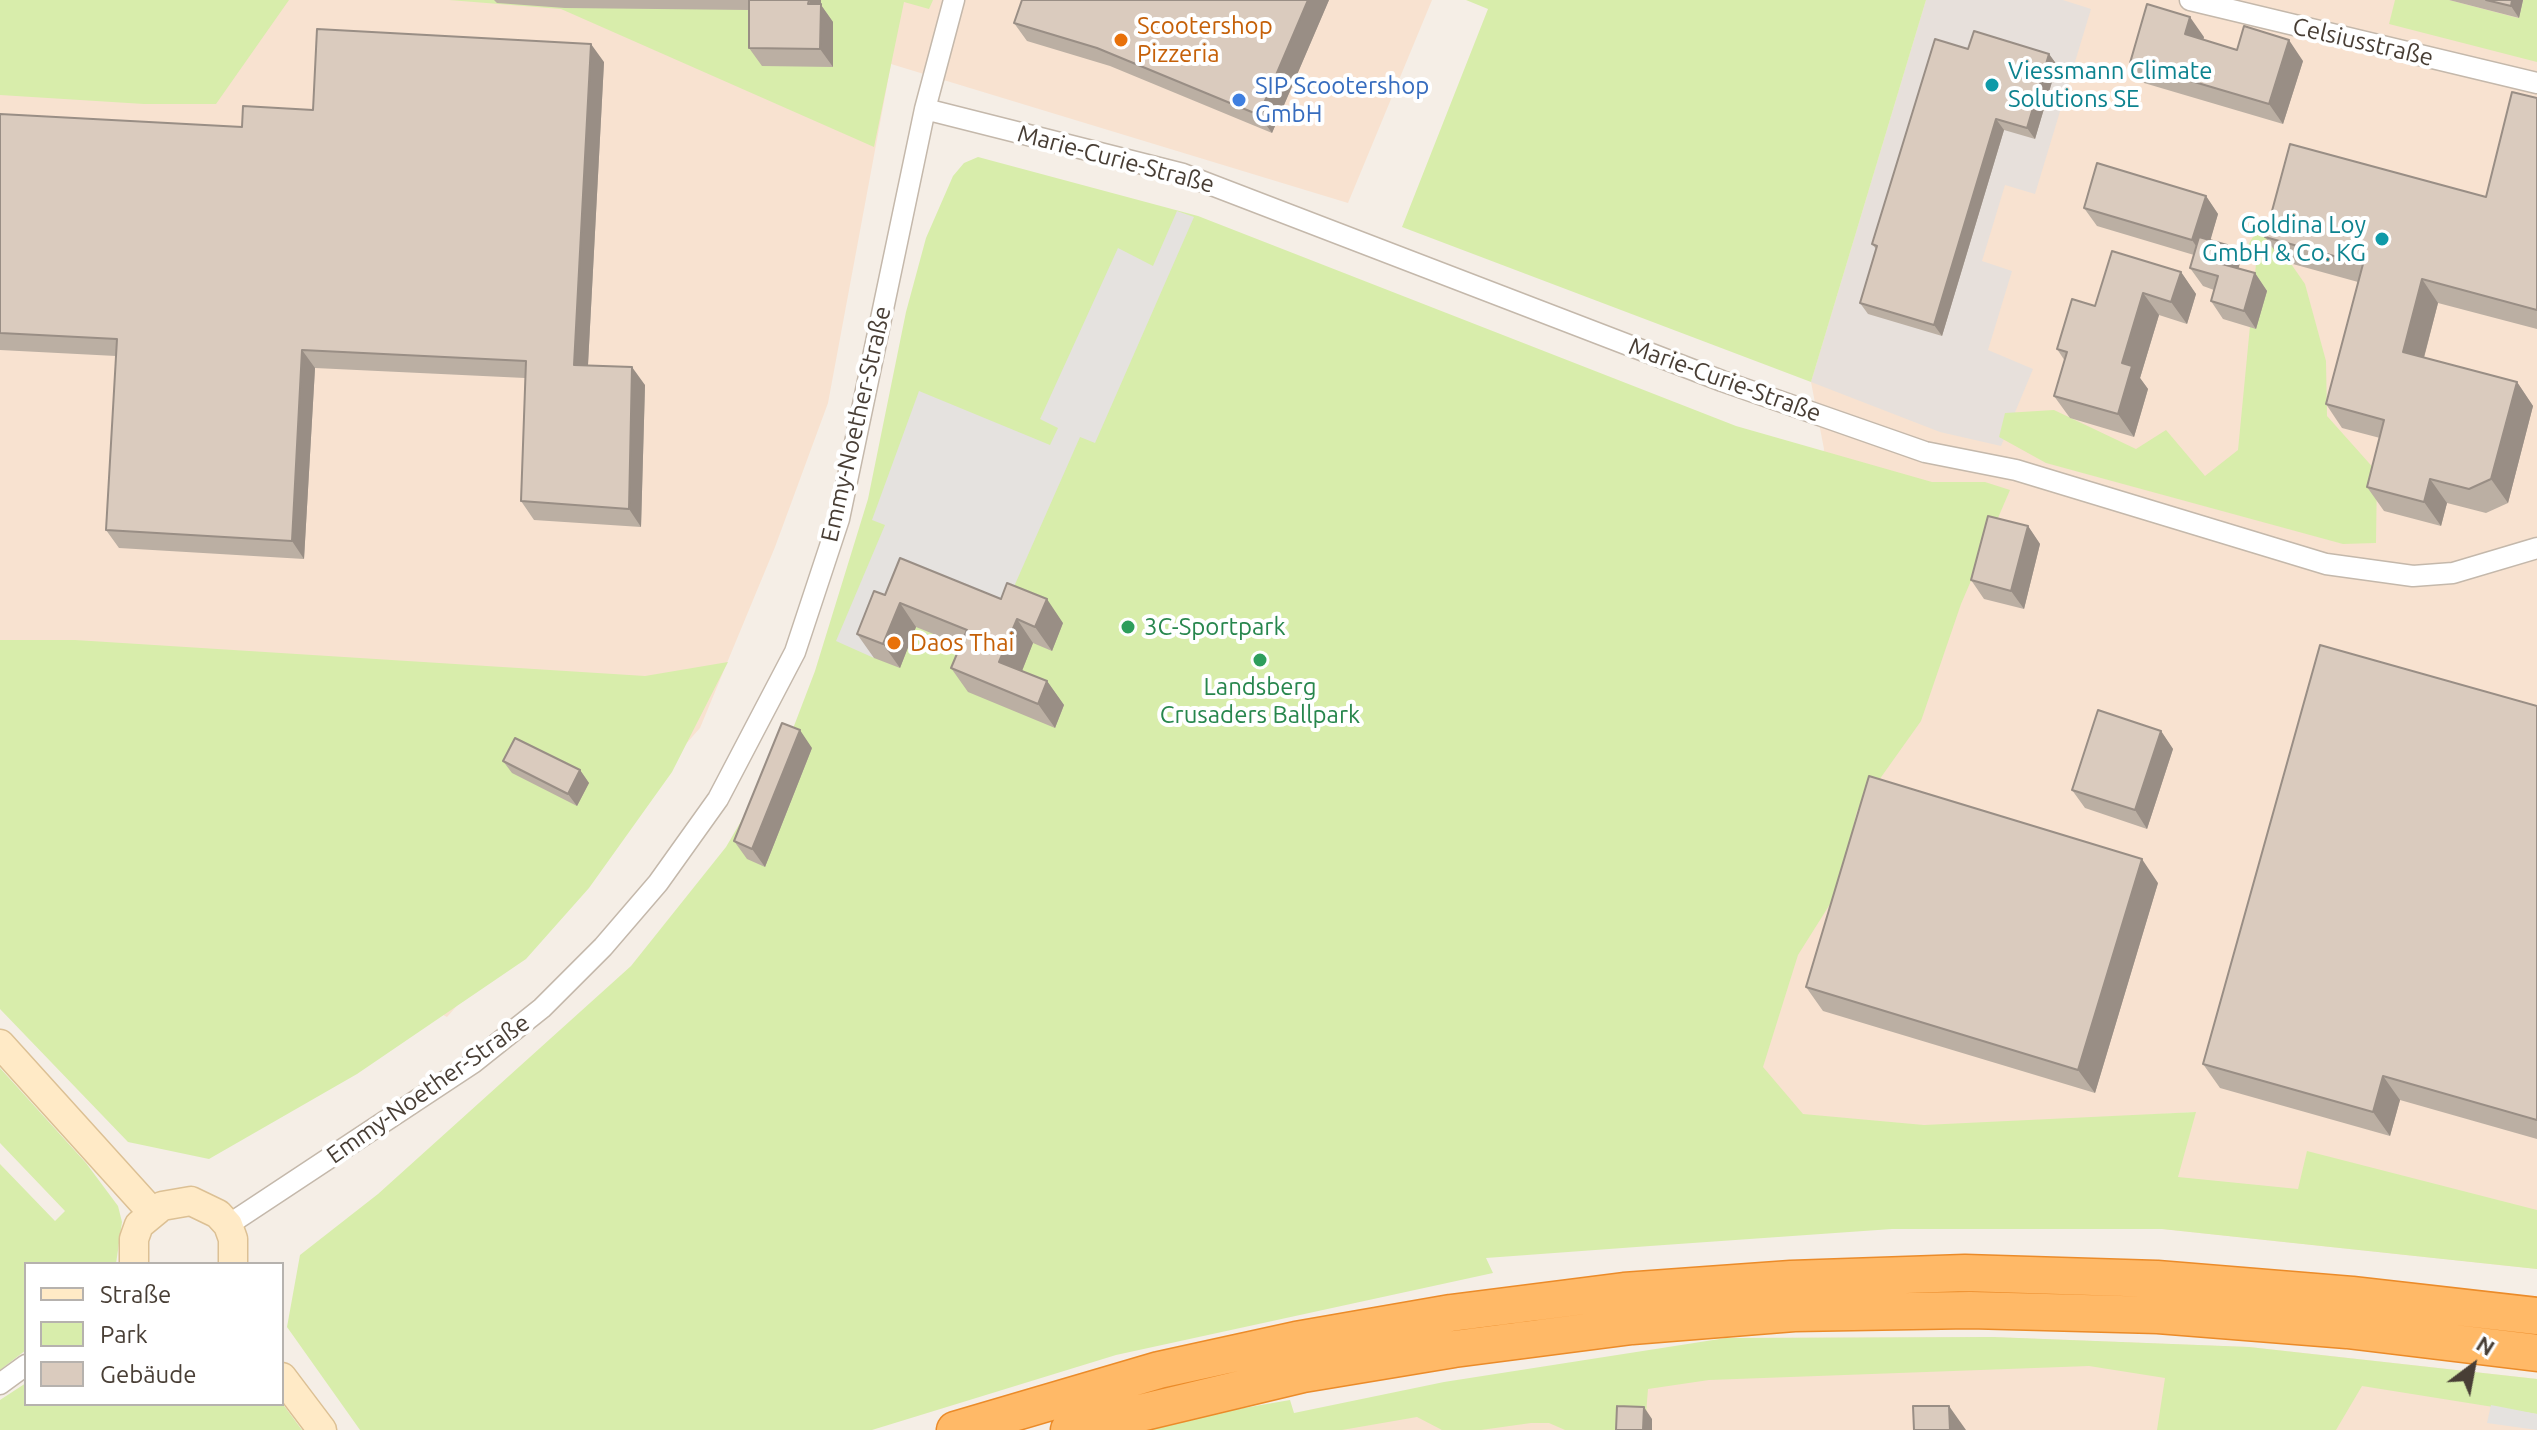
<!DOCTYPE html>
<html>
<head>
<meta charset="utf-8">
<style>
	body { margin:0 }
	#map { position:relative; width:2537px; height:1430px; overflow:hidden; background:#f5eee6; font-family:Ubuntu,sans-serif }
	canvas { display:block }
	.legend { position:absolute; left:24px; top:1262px; width:260px; height:144px; box-sizing:border-box; background:#fff; border:2px solid #b6b2ae; margin:0; padding:10px 14px; list-style:none; font-size:24px; color:#483e35 }
	.legend li { display:flex; align-items:center; gap:16px; height:40px }
	.legend b { width:40px; border:2px solid #b6b2ae }
	.north { position:absolute; left:2433px; top:1326px; width:80px; height:80px; -webkit-text-stroke:6px #fff; paint-order:stroke; rotate:32deg; font-size:22px; font-weight:700; line-height:32px; text-align:center; color:#483e35 }
	.north::after { content:''; display:block; margin:auto; width:28px; height:36px; background:#483e35; clip-path:polygon(50% 0,100% 100%,50% 72%,0 100%) }
</style>
</head>
<body>
<div id="map">
<canvas width="2537" height="1430"></canvas>
<ul class="legend">
<li><b style="height:10px;background:#ffeac6"></b>Straße</li>
<li><b style="height:22px;background:#d8edab"></b>Park</li>
<li><b style="height:22px;background:#dacbbe"></b>Gebäude</li>
</ul>
<div class="north">N</div>
</div>
<script>
const context = document.querySelector('canvas').getContext('2d');
context.lineJoin = 'round';
function paint(path, color) { context.fillStyle = color; context.fill(path, 'evenodd'); }
const shape = rows => new Path2D(rows.map(r => 'M' + r).join(''));
function stroke(path, color, width, dash) { context.strokeStyle = color; context.lineWidth = width; context.lineCap = dash ? 'butt' : 'round'; context.setLineDash(dash || []); context.stroke(path); }
function drawText(font, color, halo, rows, align = 'center') {
  context.font = font + ' Ubuntu,sans-serif'; context.lineWidth = 8; context.setLineDash([]); context.textBaseline = 'middle'; context.strokeStyle = halo; context.fillStyle = color; for (const [text, x, y, turn = 0] of rows) {
    context.save(); context.translate(x, y); context.rotate((+turn || 0) * Math.PI / 180); context.textAlign = isNaN(turn) ? turn : align; if (halo) context.strokeText(text, 0, 0); context.fillText(text, 0, 0); context.restore();
  }
}
paint(shape([
	[0,0,1432,0,1348,203,891,64,828,403,775,547,700,728,447,1017,0,786],
	[1926,0,2537,0,2537,1269,2162,1229,2195,1112,1700,1143,1824,449,1811,382],
	[1993,1337,2249,1347,2537,1379,2537,1430,1324,1430,1726,1338]
]), '#f8e2d0');
paint(shape([
	[1926,0,2063,0,2091,9,2035,194,2005,185,1982,261,2012,271,1988,350,2033,369,2001,446,1940,432,1811,382]
]), '#e7e0db');
paint(shape([
	[0,0,289,0,216,104,144,104,0,95],
	[449,0,933,0,929,9,904,2,874,147,561,9],
	[1466,0,1926,0,1811,382,1402,227,1488,9],
	[2395,0,2449,0,2518,18,2523,0,2537,0,2537,62,2389,24],
	[978,157,1198,216,1736,426,1932,482,1985,482,2010,490,1961,604,1921,721,1857,811,1837,893,1798,955,1763,1067,1803,1114,1924,1125,2196,1112,2178,1177,2298,1189,2307,1151,2537,1210,2537,1269,2162,1229,1892,1229,1650,1246,1486,1258,1493,1273,1116,1355,872,1430,360,1430,287,1327,300,1255,378,1194,631,966,726,847,789,739,815,671,868,499,906,312,926,238,953,176,964,163],
	[2262,222,2305,284,2326,361,2327,416,2377,472,2376,543,2343,544,2046,463,1999,437,2005,413,2054,410,2136,449,2166,430,2205,476,2238,450,2256,264,2247,247],
	[0,640,75,640,645,676,728,662,672,772,589,888,526,959,357,1074,209,1159,128,1142,0,1009],
	[0,1068,86,1163,118,1206,122,1222,116,1264,26,1264,26,1350,0,1370,0,1164,55,1221,65,1211,0,1143],
	[1993,1337,2249,1347,2537,1379,2537,1414,2362,1386,2336,1430,2157,1430,2165,1378,2089,1366,1709,1380,1648,1389,1646,1414,1616,1430,1565,1430,1549,1423,1531,1423,1481,1430,1442,1430,1417,1417,1342,1430,1136,1430,1157,1423,1290,1400,1294,1413,1444,1382,1726,1338],
	[26,1383,26,1404,282,1403,302,1430,0,1430,0,1400]
]), '#d8edab');
paint(shape([
	[1177,211,1194,217,1095,443,1080,437,1001,616,923,585,874,658,836,641,885,525,872,520,919,391,1050,445,1058,428,1040,419,1118,248,1153,266],
	[2491,1405,2537,1414,2537,1430,2487,1423]
]), '#e5e2df');
const street = shape([
	[2190,0,2537,83],
	[925,109,1183,174,1722,381,1925,452,2016,470,2326,564,2413,576,2453,573,2537,548],
	[228,1225,473,1063,542,1008,603,947,658,883,718,799,795,652,839,519,925,109,954,0],
	[0,1384,26,1365]
]);
const secondary = shape([
	[0,1044,152,1212],
	[134,1264,134,1239,139,1225,162,1206,191,1201,218,1214,228,1225,233,1239,233,1264],
	[282,1377,322,1430]
]);
const highway = shape([
	[955,1430,1159,1370,1296,1340,1451,1313,1624,1291,1791,1279,1965,1273,2157,1279,2352,1295,2537,1316],
	[1069,1430,1303,1374,1454,1349,1632,1326,1794,1313,1970,1310,2158,1315,2347,1330,2537,1353]
]);
stroke(street, '#c4b8ab', 23);
stroke(secondary, '#dcc094', 31);
stroke(highway, '#eb8b29', 39);
stroke(street, '#fff', 20);
stroke(secondary, '#ffeac6', 28);
stroke(highway, '#ffb967', 36);
paint(shape([
	[494,0,821,0,821,5,833,22,833,67,762,66,749,48,749,10,565,8,497,3],
	[1329,0,1272,133,1110,66,1027,41,1014,23],
	[2449,0,2523,0,2519,18],
	[2204,37,2203,40,2237,50,2303,61,2283,124,2144,83,2130,63],
	[1968,49,2049,54,2057,65,2035,139,2004,130,1942,336,1868,314,1860,303,1876,249,1872,244],
	[604,62,588,365,645,385,641,527,534,520,521,501,525,378,315,368,304,559,119,548,106,530,116,356,0,350,0,114,242,127,313,110],
	[2537,98,2537,329,2438,303,2424,358,2517,382,2533,406,2508,503,2486,513,2447,503,2441,526,2384,511,2367,487,2380,438,2342,428,2326,404,2358,282,2282,261,2265,237,2486,197],
	[2206,196,2218,214,2210,240,2227,245,2240,263,2238,268,2255,273,2267,291,2256,329,2223,319,2211,301,2214,290,2203,286,2190,268,2194,255,2097,226,2084,208],
	[2181,272,2196,294,2187,324,2159,315,2140,378,2148,389,2134,437,2070,418,2054,396,2065,361,2057,349,2095,306],
	[2028,526,2040,544,2024,609,1984,599,1971,580],
	[885,595,1063,623,1052,651,1033,643,1022,671,1047,681,1064,705,1055,728,968,692,951,668,961,645,916,627,900,668,874,658,857,634],
	[2537,706,2537,1139,2400,1100,2390,1136,2220,1088,2203,1064],
	[2161,731,2173,749,2147,829,2085,808,2072,790],
	[812,748,765,867,747,859,734,841],
	[503,761,580,770,589,783,577,806,512,773],
	[2158,883,2095,1093,1823,1011,1806,987]
]), '#bbafa3');
paint(shape([
	[809,0,821,0,821,5,833,22,833,67,820,49],
	[1308,0,1329,0,1272,133,1259,115],
	[2512,0,2523,0,2519,18,2511,6],
	[2190,17,2204,37,2199,54,2185,34],
	[2289,40,2303,61,2283,124,2269,104],
	[591,44,604,62,587,383,574,365],
	[2049,54,2057,65,2035,139,2027,128],
	[1996,119,2004,130,1942,336,1934,325],
	[2206,196,2218,214,2205,259,2192,240],
	[2227,245,2240,263,2235,282,2222,264],
	[2181,272,2196,294,2187,324,2171,302],
	[2255,273,2267,291,2256,329,2244,311],
	[2422,279,2438,303,2419,376,2403,352],
	[2143,293,2159,315,2140,378,2148,389,2134,437,2118,414,2122,363],
	[302,350,315,368,304,559,292,541],
	[632,367,645,385,641,527,629,509],
	[2517,382,2533,406,2508,503,2491,479],
	[2430,479,2447,503,2441,526,2424,502],
	[2028,526,2040,544,2024,609,2011,591],
	[1047,599,1063,623,1052,651,1035,627],
	[900,603,916,627,900,668,883,644],
	[1017,619,1033,643,1016,686,999,662],
	[1047,681,1064,705,1055,728,1038,704],
	[800,730,812,748,765,867,752,849],
	[2161,731,2173,749,2147,829,2135,810],
	[580,770,589,783,577,806,568,794],
	[2142,859,2158,883,2095,1093,2078,1070],
	[2383,1076,2400,1100,2390,1136,2373,1112],
	[1949,1406,1966,1430,1950,1430],
	[1644,1407,1652,1419,1652,1430,1643,1430]
]), '#998e85');
const building = shape([
	[749,0,809,0,808,4,821,4,820,49,749,48,749,0],
	[1022,0,1308,0,1259,115,1097,48,1014,23,1022,0],
	[2486,0,2512,0,2511,6,2486,0],
	[2147,4,2190,17,2185,34,2237,50,2244,26,2289,40,2269,104,2130,63,2147,4],
	[317,29,591,44,574,365,632,367,629,509,521,501,526,361,302,350,292,541,106,530,117,339,0,333,0,114,242,127,243,106,313,110,317,29],
	[1974,31,2049,54,2027,128,1996,119,1934,325,1860,303,1877,246,1872,244,1935,39,1968,49,1974,31],
	[2512,92,2537,98,2537,310,2422,279,2403,352,2517,382,2491,479,2469,489,2430,479,2424,502,2367,487,2384,420,2326,404,2363,264,2265,237,2290,144,2486,197,2512,92],
	[2097,163,2206,196,2192,240,2084,208,2097,163],
	[2199,237,2227,245,2222,264,2255,273,2244,311,2211,301,2218,276,2190,268,2199,237],
	[2112,251,2181,272,2171,302,2143,293,2122,363,2132,366,2118,414,2054,396,2067,352,2057,349,2072,299,2095,306,2112,251],
	[1988,516,2028,526,2011,591,1971,580,1988,516],
	[900,558,1001,599,1007,583,1047,599,1035,627,1017,619,999,662,1047,681,1038,704,951,668,967,630,900,603,883,644,857,634,874,591,885,595,900,558],
	[2320,645,2537,706,2537,1120,2383,1076,2373,1112,2203,1064,2320,645],
	[2098,710,2161,731,2135,810,2072,790,2098,710],
	[782,723,800,730,752,849,734,841,782,723],
	[515,738,580,770,568,794,503,761,515,738],
	[1869,776,2142,859,2078,1070,1806,987,1869,776],
	[1617,1406,1644,1407,1643,1430,1616,1430,1617,1406],
	[1913,1406,1949,1406,1950,1430,1914,1430,1913,1406]
]);
paint(building, '#dacbbe');
stroke(building, '#998e85', 2);
for (const [x, y, r, color] of [
	[1121,40,8,"#e8710a"],
	[1992,85,8,"#0f9aa8"],
	[1239,100,8,"#3f7fe0"],
	[2382,239,8,"#0f9aa8"],
	[1128,627,8,"#2e9e5b"],
	[894,643,8,"#e8710a"],
	[1260,660,8,"#2e9e5b"]
]) { const dot = new Path2D(); dot.arc(x, y, r, 0, 2 * Math.PI); context.fillStyle = color; context.fill(dot); stroke(dot, '#fff', 3); }
drawText('24px', '#c56008', '#fff', [
	["Scootershop",1137,26],
	["Pizzeria",1137,54],
	["Daos Thai",910,643]
], 'left');
drawText('24px', '#483e35', '#fff', [
	["Celsiusstraße",2363,42,13],
	["Marie-Curie-Straße",1116,159,15],
	["Marie-Curie-Straße",1725,380,20],
	["Emmy-Noether-Straße",856,424,-77],
	["Emmy-Noether-Straße",428,1089,-35]
]);
drawText('24px', '#0d838f', '#fff', [
	["Viessmann Climate",2008,71],
	["Solutions SE",2008,99],
	["Goldina Loy",2366,225,"right"],
	["GmbH & Co. KG",2366,253,"right"]
], 'left');
drawText('24px', '#366cbe', '#fff', [
	["SIP Scootershop",1255,86],
	["GmbH",1255,114]
], 'left');
drawText('24px', '#27864d', '#fff', [
	["3C-Sportpark",1144,627],
	["Landsberg",1260,687,"center"],
	["Crusaders Ballpark",1260,715,"center"]
], 'left');
</script>
</body>
</html>
